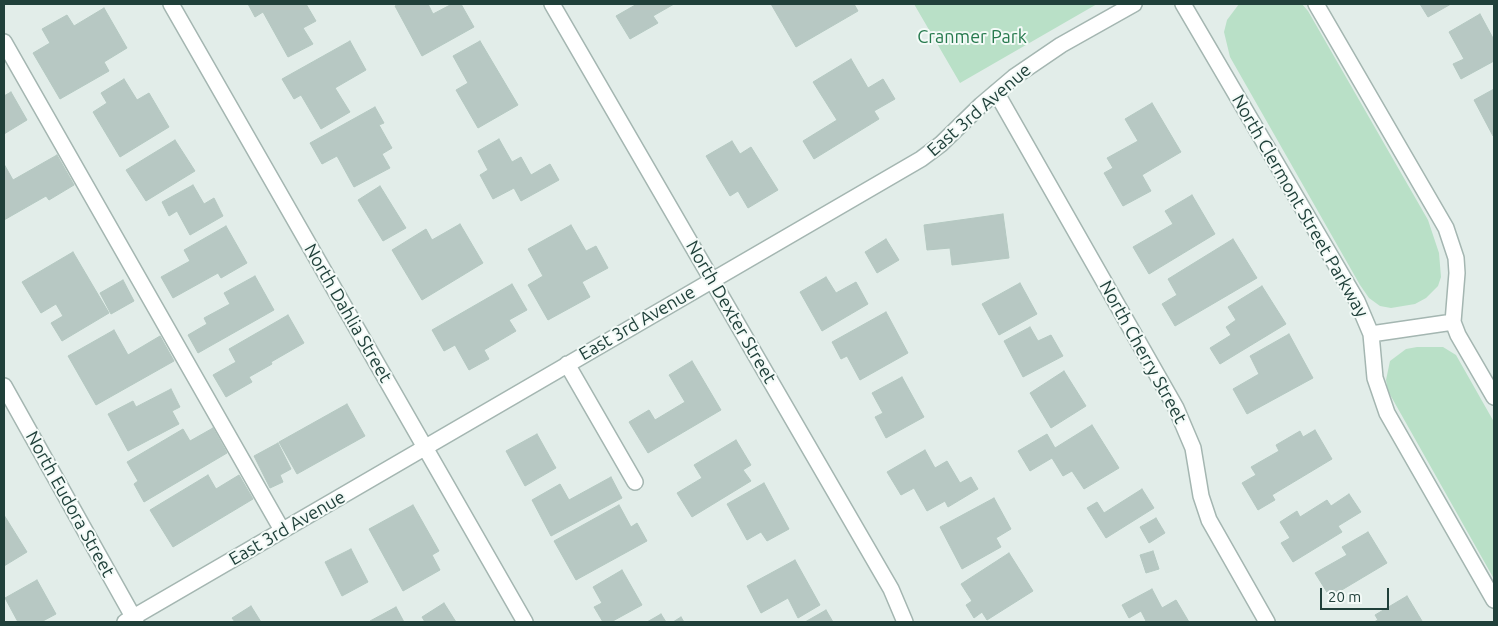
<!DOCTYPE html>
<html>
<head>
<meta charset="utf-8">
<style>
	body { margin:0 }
	#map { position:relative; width:1498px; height:626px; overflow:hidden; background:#e2ede9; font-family:Ubuntu,sans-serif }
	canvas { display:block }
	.frame { position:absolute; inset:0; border:5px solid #20403a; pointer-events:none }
	.scale { position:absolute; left:1320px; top:588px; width:69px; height:22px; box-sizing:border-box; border:2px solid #20403a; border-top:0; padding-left:6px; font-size:15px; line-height:18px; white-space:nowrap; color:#20403a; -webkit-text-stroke:4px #f3faf7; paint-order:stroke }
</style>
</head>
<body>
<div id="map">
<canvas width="1498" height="626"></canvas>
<div class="frame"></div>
<div class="scale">20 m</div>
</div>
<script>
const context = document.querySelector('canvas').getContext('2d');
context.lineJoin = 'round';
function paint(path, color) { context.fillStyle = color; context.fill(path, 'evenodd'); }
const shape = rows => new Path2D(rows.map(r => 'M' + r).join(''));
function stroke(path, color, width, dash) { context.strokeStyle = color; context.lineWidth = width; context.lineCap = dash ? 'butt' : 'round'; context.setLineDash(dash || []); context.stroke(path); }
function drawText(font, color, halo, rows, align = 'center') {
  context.font = font + ' Ubuntu,sans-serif'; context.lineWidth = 4; context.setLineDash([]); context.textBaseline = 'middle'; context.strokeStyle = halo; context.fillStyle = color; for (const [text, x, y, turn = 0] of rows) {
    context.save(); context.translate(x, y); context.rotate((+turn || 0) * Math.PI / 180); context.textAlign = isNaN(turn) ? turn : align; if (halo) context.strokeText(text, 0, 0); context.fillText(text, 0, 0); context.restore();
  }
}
paint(shape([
	[914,4,1097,4,960,83],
	[1239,4,1302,4,1308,11,1428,220,1439,253,1441,277,1438,286,1426,298,1415,304,1391,308,1380,306,1369,298,1360,285,1230,57,1224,32,1227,20],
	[1417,347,1443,347,1456,355,1494,422,1494,579,1388,391,1386,380,1390,361,1406,349]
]), '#b9e0c7');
const building = shape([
	[248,4,306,4,316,21,303,28,313,44,288,57,263,12,255,17,248,4],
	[399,4,428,4,433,14,452,4,461,4,474,27,422,56,395,6,399,4],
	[637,4,674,4,653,16,658,23,630,39,616,16,637,4],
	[771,4,854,4,858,11,796,47,771,4],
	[1420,4,1451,4,1428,17,1420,4],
	[104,8,127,48,104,62,109,71,60,99,33,53,50,43,42,29,67,15,74,26,104,8],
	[1480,14,1494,40,1494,61,1461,79,1453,64,1464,59,1449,32,1480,14],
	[350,41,366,70,335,88,350,112,321,129,301,95,294,99,282,79,350,41],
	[480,41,518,105,478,128,456,90,468,83,453,56,480,41],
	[851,59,868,88,883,79,895,99,874,111,879,119,814,159,803,141,837,120,813,82,851,59],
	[124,79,137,100,149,93,169,127,120,157,93,112,107,103,101,93,124,79],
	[1494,89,1494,136,1493,136,1474,100,1494,89],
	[11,92,27,120,4,134,4,96,11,92],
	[1152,103,1181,152,1142,175,1151,191,1123,206,1104,173,1113,168,1107,158,1138,141,1125,119,1152,103],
	[375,107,384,123,379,125,392,148,382,154,390,168,354,187,337,156,322,164,310,143,375,107],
	[499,139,512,162,521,157,531,175,550,164,559,180,521,201,514,188,493,199,480,175,488,170,478,151,499,139],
	[175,140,195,171,146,201,126,170,175,140],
	[732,141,740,154,751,147,778,190,748,208,738,191,730,196,706,156,732,141],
	[57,155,74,185,49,200,46,196,4,220,4,164,13,180,57,155],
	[193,185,204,204,214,198,223,216,190,235,177,211,169,216,162,202,193,185],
	[380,186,406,228,383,241,358,200,380,186],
	[1192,195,1215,234,1149,274,1133,247,1173,224,1165,211,1192,195],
	[1003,214,1009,258,952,265,950,248,927,250,924,225,1003,214],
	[460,224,483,263,422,300,392,250,426,229,432,240,460,224],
	[571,225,586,251,596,246,608,268,582,282,590,297,548,320,528,285,543,276,528,249,571,225],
	[226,226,247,263,221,278,218,273,173,298,161,277,190,261,184,250,226,226],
	[886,239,899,260,877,273,865,252,886,239],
	[1233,239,1257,278,1175,326,1162,304,1177,295,1168,279,1233,239],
	[73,252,109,313,62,341,51,323,63,316,56,304,41,313,22,282,73,252],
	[255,276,274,310,198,353,188,335,207,324,204,318,230,304,224,293,255,276],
	[826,277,836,293,856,282,868,304,822,331,800,292,826,277],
	[123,280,134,301,111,314,100,293,123,280],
	[1020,283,1037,314,999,335,982,304,1020,283],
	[512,284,527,310,509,320,516,331,484,350,489,359,469,370,455,345,444,351,432,330,512,284],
	[1262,286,1286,324,1220,364,1210,348,1231,335,1226,327,1236,320,1228,307,1262,286],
	[886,312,908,353,860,380,847,356,841,359,832,342,886,312],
	[288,315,304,343,271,362,272,364,249,377,252,382,226,397,213,375,236,362,229,349,288,315],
	[1030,327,1038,341,1051,335,1063,356,1023,377,1004,341,1030,327],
	[114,330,128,355,160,336,174,361,96,405,68,356,114,330],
	[1289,334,1313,378,1247,414,1233,389,1259,374,1250,356,1289,334],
	[692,361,721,410,648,453,629,422,649,410,655,420,685,402,669,375,692,361],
	[1064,371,1086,406,1051,428,1030,393,1064,371],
	[902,377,924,417,886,438,875,417,883,413,872,393,902,377],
	[171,389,180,407,172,411,179,424,128,451,108,414,133,401,136,407,171,389],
	[347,404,365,436,297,474,279,442,347,404],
	[1092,425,1119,468,1084,489,1072,471,1063,476,1052,458,1030,471,1018,451,1047,434,1055,448,1092,425],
	[213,428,227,453,144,502,134,484,138,481,127,462,183,429,190,441,213,428],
	[1315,430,1332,459,1272,495,1275,500,1258,510,1242,483,1256,475,1251,467,1279,451,1276,445,1300,431,1303,437,1315,430],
	[537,434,556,468,525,486,506,451,537,434],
	[736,440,751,465,743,470,751,481,692,517,677,493,702,478,694,465,736,440],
	[278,443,291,469,280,475,283,482,270,488,254,456,278,443],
	[925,450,935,468,947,461,960,483,971,477,978,489,948,507,945,501,927,511,914,488,901,495,887,472,925,450],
	[208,475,216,489,239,475,253,499,173,547,150,510,208,475],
	[611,477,622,498,551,536,532,500,560,484,569,500,611,477],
	[764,483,789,529,767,541,761,532,747,540,727,504,764,483],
	[1142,489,1154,508,1106,538,1087,508,1097,502,1104,513,1142,489],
	[1349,494,1361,512,1338,526,1342,532,1293,562,1281,543,1290,538,1280,522,1297,511,1300,517,1327,500,1331,506,1349,494],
	[994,498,1011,529,996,538,1001,547,962,569,940,527,994,498],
	[413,505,439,551,432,555,440,570,403,591,369,529,413,505],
	[619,505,631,527,637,523,647,541,576,580,554,541,619,505],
	[4,515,27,552,4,566,4,515],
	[1156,518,1165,533,1149,543,1140,527,1156,518],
	[1368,532,1387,563,1330,597,1315,573,1347,555,1342,547,1368,532],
	[351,549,368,582,342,596,325,562,351,549],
	[1153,551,1159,569,1146,573,1140,555,1153,551],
	[1009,553,1033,591,987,620,982,612,974,618,966,605,972,601,961,584,1009,553],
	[795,560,820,605,798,618,788,598,761,613,747,586,795,560],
	[622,570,642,605,611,622,603,622,594,607,602,603,593,587,622,570],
	[37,580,56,614,41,622,18,622,5,598,37,580],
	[1152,589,1162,608,1176,600,1189,622,1143,622,1146,621,1141,611,1129,618,1122,605,1152,589],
	[1407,596,1422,621,1374,622,1378,620,1375,615,1407,596],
	[444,603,456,622,425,622,422,617,444,603],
	[251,606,261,622,235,622,232,618,251,606],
	[396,607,404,622,371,622,370,621,396,607],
	[826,610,833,622,805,622,826,610],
	[661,614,666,622,647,622,661,614],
	[681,617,684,622,673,622,681,617]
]);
paint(building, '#b7c8c3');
stroke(building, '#b4c8c1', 1);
const minor = shape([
	[171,4,525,622],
	[552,4,891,589,905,622],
	[1183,4,1357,301,1371,334,1375,378,1387,413,1494,600],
	[1316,4,1446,228,1456,258,1457,273,1453,322,1458,335,1494,397],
	[4,42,282,530],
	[996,92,1176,408,1193,448,1201,496,1209,520,1267,622],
	[1371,334,1453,322],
	[567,364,635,482],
	[4,386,136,622],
	[125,622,921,159,941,144,981,105,1014,77,1061,45,1134,4]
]);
stroke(minor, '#a4b6b1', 18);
stroke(minor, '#fff', 15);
drawText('18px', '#277a4e', '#f3faf7', [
	["Cranmer Park",972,37]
]);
drawText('18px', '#20403a', '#f3faf7', [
	["East 3rd Avenue",979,110,-41],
	["North Clermont Street Parkway",1300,206,60],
	["North Dexter Street",731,312,60],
	["North Dahlia Street",348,313,60],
	["East 3rd Avenue",637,323,-30],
	["North Cherry Street",1143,352,61],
	["North Eudora Street",70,504,61],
	["East 3rd Avenue",287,528,-30]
]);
</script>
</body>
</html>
